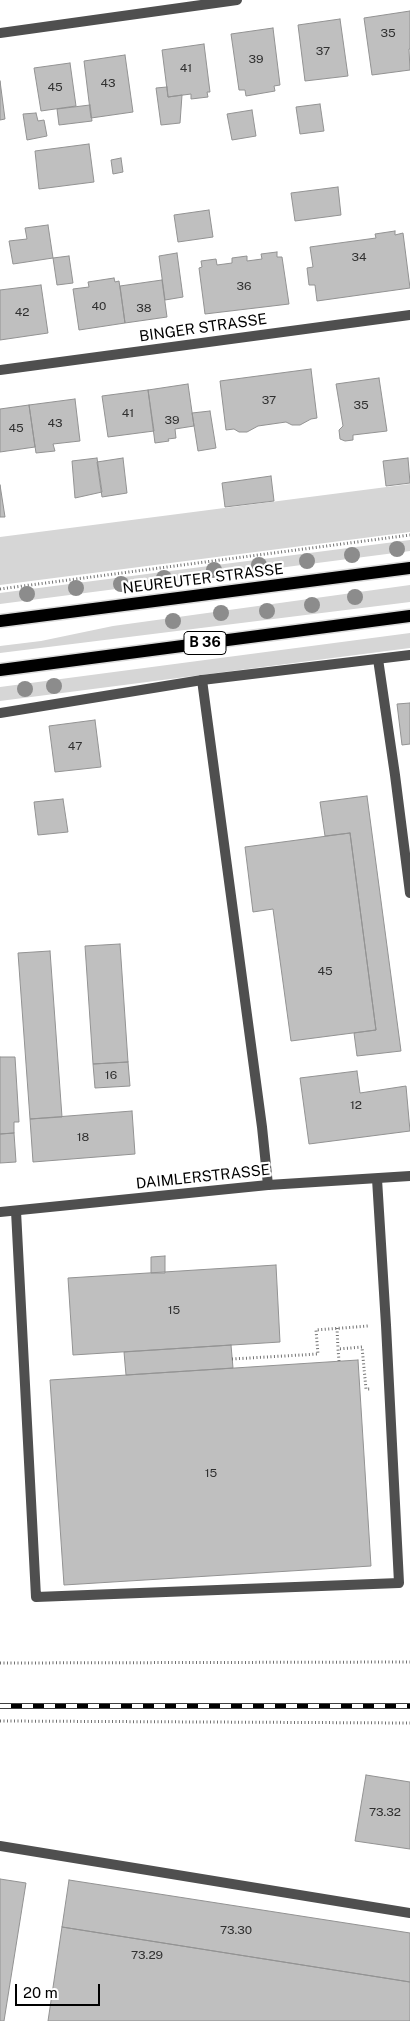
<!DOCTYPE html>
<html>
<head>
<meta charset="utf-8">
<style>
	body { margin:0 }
	#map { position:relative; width:410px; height:2021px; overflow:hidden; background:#fff; font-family:"Public Sans",sans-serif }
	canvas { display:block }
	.scale { position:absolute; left:15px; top:1984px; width:85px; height:22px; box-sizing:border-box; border:2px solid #000; border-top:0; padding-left:6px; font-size:15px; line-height:18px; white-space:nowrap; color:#000; -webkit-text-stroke:4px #fff; paint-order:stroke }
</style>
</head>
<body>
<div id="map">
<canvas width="410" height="2021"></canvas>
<div class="scale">20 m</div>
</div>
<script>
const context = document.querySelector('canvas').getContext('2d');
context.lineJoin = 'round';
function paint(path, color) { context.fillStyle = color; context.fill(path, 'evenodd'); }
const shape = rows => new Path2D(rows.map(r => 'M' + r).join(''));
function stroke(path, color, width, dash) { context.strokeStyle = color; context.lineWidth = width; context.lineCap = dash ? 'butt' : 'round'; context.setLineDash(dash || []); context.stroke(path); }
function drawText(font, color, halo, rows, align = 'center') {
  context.font = font + ' "Public Sans",sans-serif'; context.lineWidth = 4.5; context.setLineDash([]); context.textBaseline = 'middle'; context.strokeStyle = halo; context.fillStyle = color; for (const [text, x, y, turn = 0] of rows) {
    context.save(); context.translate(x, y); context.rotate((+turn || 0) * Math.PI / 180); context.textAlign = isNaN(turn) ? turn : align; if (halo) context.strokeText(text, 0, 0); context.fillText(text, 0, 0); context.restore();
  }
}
paint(shape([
	[410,484,410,532,0,585,0,537],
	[410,540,410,551,0,604,0,593],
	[410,585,410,602,0,653,0,646,41,641,113,626],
	[410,633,410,648,0,701,0,687]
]), '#d6d6d6');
const building = shape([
	[410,11,410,49,409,49,410,70,372,75,364,18,410,11],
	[340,19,348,76,305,81,298,25,340,19],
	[273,28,280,85,274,86,275,91,246,96,245,90,239,90,231,34,273,28],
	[204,44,210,92,207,92,208,97,191,99,191,94,168,97,162,50,204,44],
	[125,55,133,112,91,118,84,61,125,55],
	[70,63,76,106,41,111,34,68,70,63],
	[0,81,5,119,0,120,0,81],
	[167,87,168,97,182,95,180,123,161,125,156,88,167,87],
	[320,104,324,131,300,134,296,107,320,104],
	[90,105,92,121,59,125,57,109,90,105],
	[252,110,256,136,232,140,227,114,252,110],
	[36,113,38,121,44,120,47,136,27,140,23,114,36,113],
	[89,144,94,182,39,189,35,151,89,144],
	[121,158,123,172,113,174,111,160,121,158],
	[338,187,341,215,295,221,291,193,338,187],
	[209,210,213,237,178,242,174,215,209,210],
	[48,225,53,258,13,264,9,241,27,239,25,228,48,225],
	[395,231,395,235,403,233,410,288,317,301,315,285,309,285,307,268,313,267,310,247,376,238,375,234,395,231],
	[277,252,277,257,282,257,289,304,205,314,199,268,202,267,201,261,216,259,217,265,232,263,232,258,247,256,247,261,262,259,261,254,277,252],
	[177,253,183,297,165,300,159,256,177,253],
	[69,256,73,283,57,285,53,258,69,256],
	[114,278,115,282,119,281,125,323,79,330,73,289,89,287,88,282,114,278],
	[162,280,167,317,125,323,120,286,162,280],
	[41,285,48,333,0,340,0,290,41,285],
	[311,369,317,418,311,419,300,425,292,425,286,422,258,426,247,432,239,432,234,429,226,430,220,381,311,369],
	[379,378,387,431,353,435,353,440,345,441,340,439,339,430,343,426,336,384,379,378],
	[188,384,194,426,175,429,176,438,168,439,169,441,155,443,148,390,188,384],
	[148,390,154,431,108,437,102,396,148,390],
	[75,399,80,441,53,444,55,451,36,453,29,405,75,399],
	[29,405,35,447,0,452,0,409,29,405],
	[210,411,216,448,198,451,192,413,210,411],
	[97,458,102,492,75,498,72,461,97,458],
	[123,458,127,493,102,497,97,462,123,458],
	[408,458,410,483,386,486,383,461,408,458],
	[271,476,274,501,225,507,222,483,271,476],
	[0,485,5,517,0,517,0,485],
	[410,703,410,744,402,745,397,704,410,703],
	[95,720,101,767,55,772,49,726,95,720],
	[367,796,401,1051,357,1056,354,1033,376,1030,350,833,325,836,320,802,367,796],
	[63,799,68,832,38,835,34,802,63,799],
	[350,833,376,1030,291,1041,273,909,253,912,245,847,350,833],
	[120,944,128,1062,93,1064,85,946,120,944],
	[50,951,62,1117,30,1119,18,953,50,951],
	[0,1057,15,1057,19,1122,14,1122,14,1133,0,1134,0,1057],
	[128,1062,130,1086,95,1088,93,1064,128,1062],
	[357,1071,360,1093,406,1086,410,1131,309,1144,300,1078,357,1071],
	[132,1111,135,1154,33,1162,30,1119,132,1111],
	[14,1133,16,1162,0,1163,0,1134,14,1133],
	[165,1256,165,1273,151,1273,151,1257,165,1256],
	[276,1265,280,1342,73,1355,68,1278,276,1265],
	[231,1345,233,1368,126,1375,124,1352,231,1345],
	[358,1360,371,1566,64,1585,50,1380,358,1360],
	[366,1775,410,1782,410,1849,355,1841,366,1775],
	[0,1879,26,1883,4,2021,0,2021,0,1879],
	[69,1880,410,1933,410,1982,62,1927,69,1880],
	[62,1927,410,1982,410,2021,48,2021,62,1927]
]);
paint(building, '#bfbfbf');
stroke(building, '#939393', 1);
const primary = shape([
	[0,621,410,568],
	[0,670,410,616]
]);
stroke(primary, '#dbdbdb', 15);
stroke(shape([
	[0,589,410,535],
	[337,1328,338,1349],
	[232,1359,318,1354,316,1330,368,1326],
	[339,1361,338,1349,362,1347,366,1389,370,1389],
	[0,1663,410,1662],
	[0,1721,410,1723]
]), '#717171', 3, [1, 2.5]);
stroke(shape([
	[378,659,395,775,410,893],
	[202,680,262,1127,268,1185],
	[16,1211,36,1597,399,1583,386,1325,377,1179],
	[0,1846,410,1913]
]), '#4f4f4f', 10);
stroke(shape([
	[0,33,237,0],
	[0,370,410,315],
	[0,713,202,680,410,655],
	[0,1212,268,1185,410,1176]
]), '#4f4f4f', 10);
stroke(primary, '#000', 12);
const rail = shape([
	[0,1706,410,1706]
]);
stroke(rail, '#000', 5.5);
stroke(rail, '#fff', 4, [11]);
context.fillStyle = '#8c8c8c';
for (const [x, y] of [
	[397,549],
	[352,555],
	[307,561],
	[259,565],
	[214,570],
	[164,578],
	[121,584],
	[76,588],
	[27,594],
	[355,597],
	[312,605],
	[267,611],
	[221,613],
	[173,621],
	[54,686],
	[25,689]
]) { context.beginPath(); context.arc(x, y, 8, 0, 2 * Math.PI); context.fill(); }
drawText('12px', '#303030', null, [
	["35",388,33],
	["37",323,51],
	["39",256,59],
	["41",186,68],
	["43",108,83],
	["45",55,87],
	["34",359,257],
	["36",244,286],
	["40",99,306],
	["38",144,308],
	["42",22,312],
	["37",269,400],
	["35",361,405],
	["41",128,413],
	["39",172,420],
	["43",55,423],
	["45",16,428],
	["47",75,746],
	["45",325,971],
	["16",111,1075],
	["12",356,1105],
	["18",83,1137],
	["15",174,1310],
	["15",211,1473],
	["73.32",385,1812],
	["73.30",236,1930],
	["73.29",147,1955]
]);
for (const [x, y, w] of [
	[205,643,42]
]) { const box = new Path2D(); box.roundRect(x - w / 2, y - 11.5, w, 23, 4); context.fillStyle = '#fff'; context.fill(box); stroke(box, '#000', 1); }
drawText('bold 14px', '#000', null, [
	["B 36",205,643]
]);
drawText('15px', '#000', '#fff', [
	["BINGER STRASSE",203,328,-8],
	["NEUREUTER STRASSE",203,579,-7],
	["DAIMLERSTRASSE",203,1177,-6]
]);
</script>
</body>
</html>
